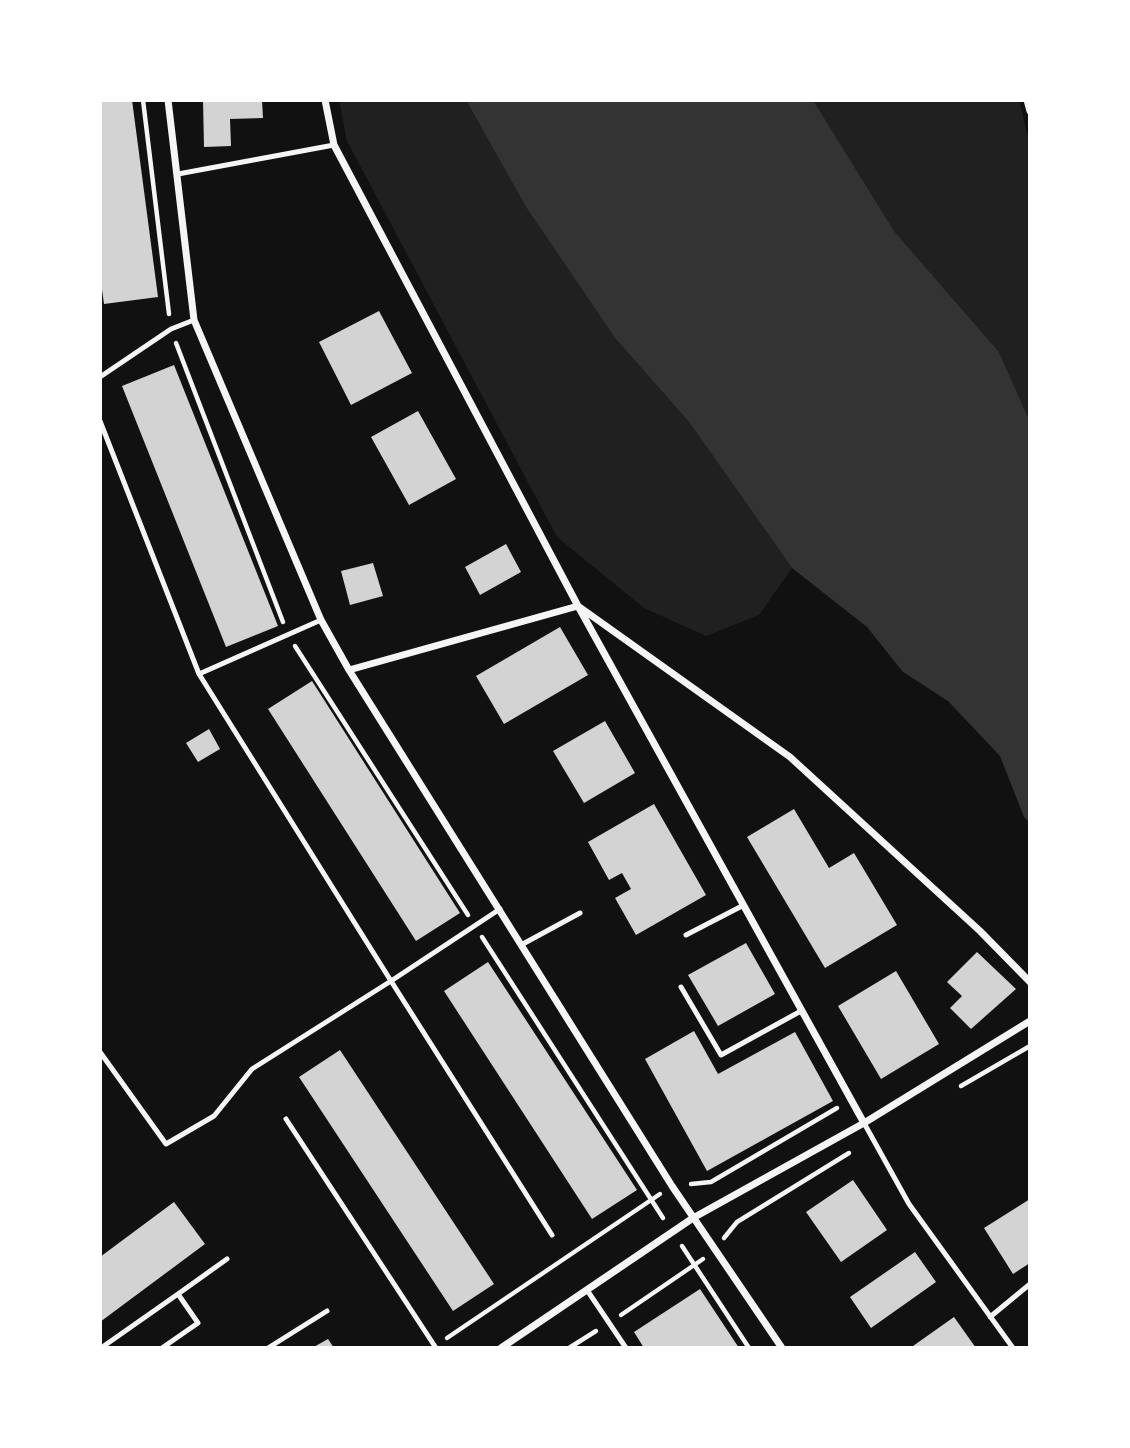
<!DOCTYPE html>
<html>
<head>
<meta charset="utf-8">
<style>
	body { margin:0 }
	#map { position:relative; width:1130px; height:1448px; overflow:hidden; background:#111; font-family:"Libre Baskerville",serif }
	canvas { display:block }
	.frame { position:absolute; inset:0; border:102px solid #fff; pointer-events:none }
</style>
</head>
<body>
<div id="map">
<canvas width="1130" height="1448"></canvas>
<div class="frame"></div>
</div>
<script>
const context = document.querySelector('canvas').getContext('2d');
context.lineJoin = 'round';
function paint(path, color) { context.fillStyle = color; context.fill(path, 'evenodd'); }
const shape = rows => new Path2D(rows.map(r => 'M' + r).join(''));
function stroke(path, color, width, dash) { context.strokeStyle = color; context.lineWidth = width; context.lineCap = dash ? 'butt' : 'round'; context.setLineDash(dash || []); context.stroke(path); }
paint(shape([
	[339,100,466,100,526,207,615,338,689,422,792,568,759,615,706,636,644,608,557,537,347,141],
	[813,100,1019,100,1030,146,1030,422,999,352,894,231]
]), '#202020');
paint(shape([
	[466,100,813,100,894,231,999,352,1030,422,1030,823,1024,817,1000,756,948,701,903,672,867,627,792,568,689,422,615,338,526,207]
]), '#333');
paint(shape([
	[100,100,132,100,158,297,104,304,100,275],
	[203,100,262,100,263,118,230,119,231,146,204,147],
	[379,311,412,373,351,405,319,342],
	[174,365,278,626,226,647,122,386],
	[418,411,456,479,409,505,371,437],
	[506,544,521,572,480,595,465,567],
	[373,563,383,596,350,605,341,571],
	[560,627,588,675,504,724,476,676],
	[312,681,460,913,416,941,268,709],
	[605,721,635,773,584,803,553,751],
	[209,729,220,749,198,762,186,743],
	[654,804,706,895,636,935,615,898,631,889,622,873,609,880,588,842],
	[794,809,829,868,854,853,897,925,825,968,747,837],
	[746,943,775,994,718,1026,688,975],
	[977,952,1016,989,971,1029,950,1008,962,996,947,982],
	[488,962,637,1190,592,1219,444,991],
	[896,971,939,1044,881,1079,838,1006],
	[694,1031,718,1074,795,1032,833,1101,707,1171,645,1059],
	[340,1050,494,1284,453,1311,299,1077],
	[853,1180,887,1230,841,1262,806,1212],
	[1030,1199,1030,1263,1013,1274,984,1228],
	[174,1202,205,1244,100,1322,100,1257],
	[915,1252,936,1282,871,1328,850,1297],
	[700,1289,739,1348,644,1348,634,1332],
	[954,1317,976,1348,915,1348,913,1346],
	[328,1339,334,1348,312,1348]
]), '#d3d3d3');
stroke(shape([
	[143,100,169,314],
	[176,343,283,622],
	[295,646,468,915],
	[482,937,663,1218],
	[961,1086,1030,1046],
	[691,1184,711,1182,837,1108],
	[724,1238,737,1222,849,1153],
	[682,1246,749,1348],
	[621,1315,703,1259],
	[447,1338,660,1194],
	[569,1348,596,1331]
]), '#f5f5f5', 4.5);
stroke(shape([
	[178,174,334,145],
	[100,377,171,329,194,320],
	[100,421,199,674,391,981,252,1069,214,1116,166,1144,100,1052],
	[199,674,321,620],
	[500,909,391,981,552,1235],
	[686,935,742,906],
	[521,945,580,913],
	[681,987,721,1055,801,1011],
	[286,1119,436,1348],
	[864,1123,909,1204,1013,1348],
	[587,1290,626,1348],
	[178,1294,227,1259],
	[990,1317,1030,1284],
	[101,1348,178,1294,198,1323,162,1348],
	[268,1348,327,1311]
]), '#f5f5f5', 5);
stroke(shape([
	[168,100,194,320,321,620,349,670,672,1186,782,1348],
	[325,100,334,145,578,606,864,1123],
	[1027,100,1030,111],
	[349,670,578,606,790,757,980,931,1030,982],
	[501,1348,693,1218,864,1123,1030,1021]
]), '#f5f5f5', 7);
</script>
</body>
</html>
